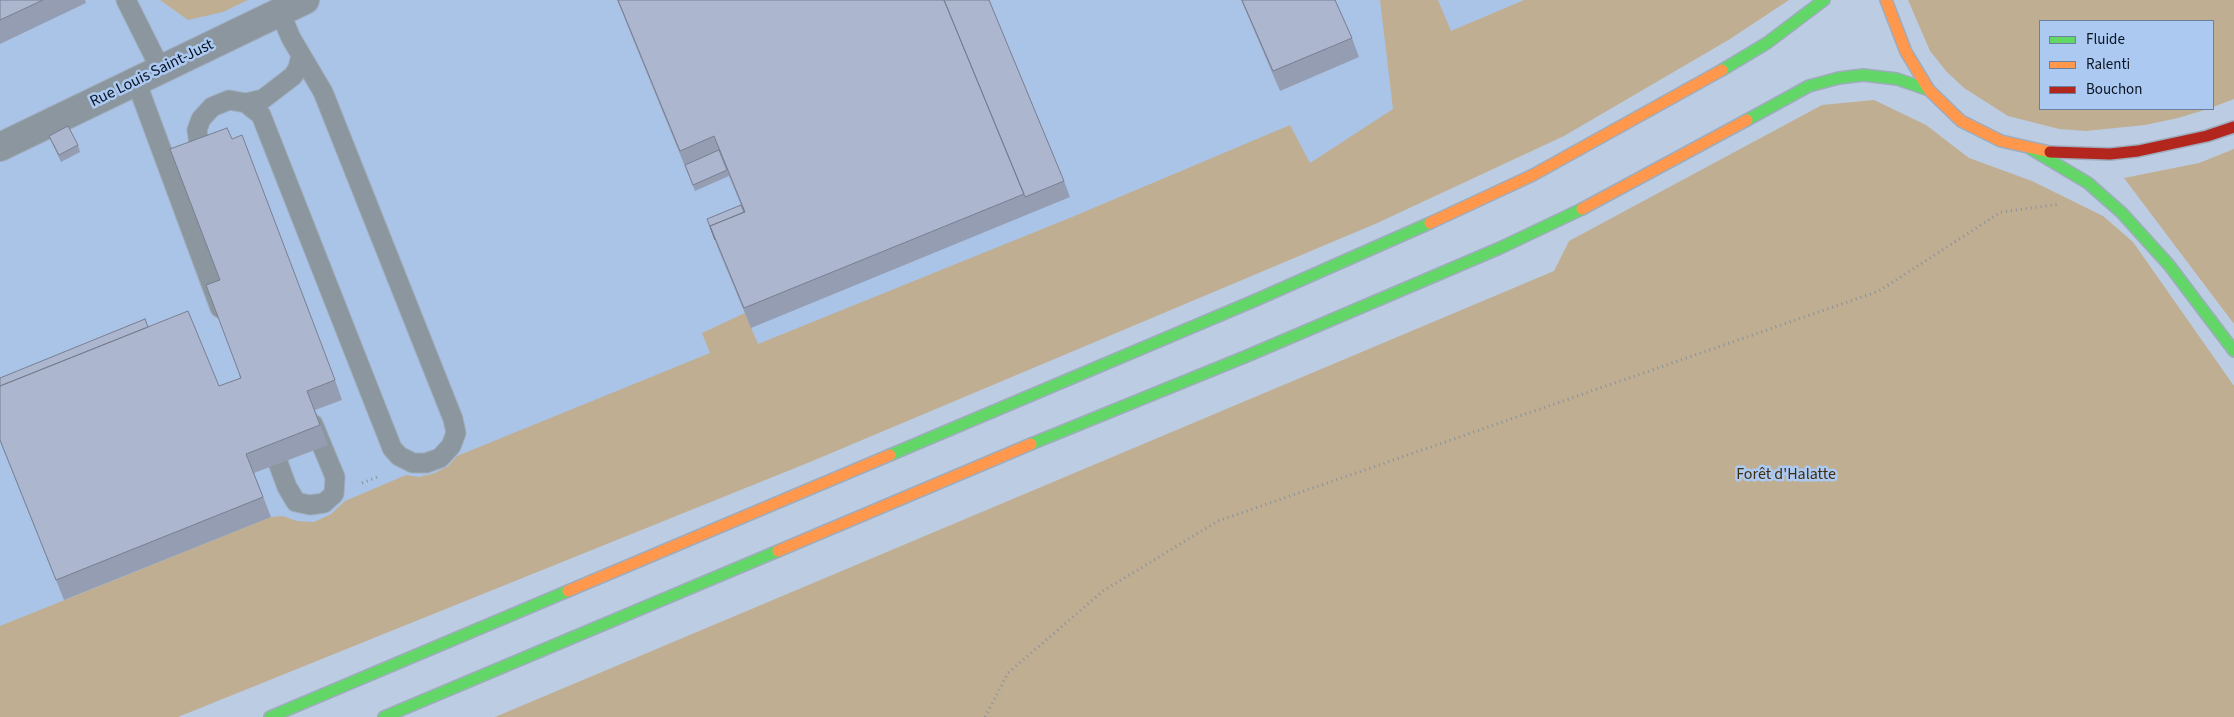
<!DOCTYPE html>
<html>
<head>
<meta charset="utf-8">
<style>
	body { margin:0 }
	#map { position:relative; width:2234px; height:717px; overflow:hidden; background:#bccce2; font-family:"Source Sans 3",sans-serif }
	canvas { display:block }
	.legend { position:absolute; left:2039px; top:20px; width:175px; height:90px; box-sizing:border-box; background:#acc9f2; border:1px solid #6b809f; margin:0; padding:6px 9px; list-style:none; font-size:15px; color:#091322 }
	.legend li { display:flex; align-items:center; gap:10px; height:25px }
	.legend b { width:25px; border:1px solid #6b809f }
</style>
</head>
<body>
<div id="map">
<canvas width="2234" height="717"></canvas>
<ul class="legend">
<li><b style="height:6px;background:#63d668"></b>Fluide</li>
<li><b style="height:6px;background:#ff974d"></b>Ralenti</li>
<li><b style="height:6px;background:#b3261e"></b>Bouchon</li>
</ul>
</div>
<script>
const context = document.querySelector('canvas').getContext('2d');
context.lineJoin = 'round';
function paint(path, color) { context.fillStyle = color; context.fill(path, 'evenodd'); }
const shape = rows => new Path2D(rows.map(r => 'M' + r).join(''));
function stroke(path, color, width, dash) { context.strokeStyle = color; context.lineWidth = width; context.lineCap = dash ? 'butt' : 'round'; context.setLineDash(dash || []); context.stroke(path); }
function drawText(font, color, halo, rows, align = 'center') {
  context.font = font + ' "Source Sans 3",sans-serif'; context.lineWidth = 5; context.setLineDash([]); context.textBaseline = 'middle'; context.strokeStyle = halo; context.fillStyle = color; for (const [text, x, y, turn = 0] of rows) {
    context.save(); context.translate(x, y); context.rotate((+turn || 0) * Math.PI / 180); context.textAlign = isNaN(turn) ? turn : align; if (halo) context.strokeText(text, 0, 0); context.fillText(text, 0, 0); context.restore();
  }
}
paint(shape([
	[0,0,1719,0,0,717]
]), '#aac4e7');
paint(shape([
	[160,0,248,0,223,12,188,20],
	[1380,0,1438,0,1451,31,1524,0,1789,0,1730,39,1564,136,1375,224,810,462,178,717,0,717,0,626,271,517,283,516,297,521,314,522,331,514,345,501,406,475,419,477,435,473,448,466,457,456,710,353,702,333,745,313,758,344,1072,217,1290,125,1310,163,1393,109],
	[1908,0,2234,0,2234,99,2213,107,2213,21,2040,21,2040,109,2208,109,2178,118,2145,125,2086,131,2059,129,2008,116,1964,88,1946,71,1930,51],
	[1874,100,1926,125,1969,158,2032,181,2103,216,2133,242,2234,386,2234,717,495,717,1554,271,1569,241,1822,105],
	[2234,149,2234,324,2124,178,2199,163]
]), '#c0ae93');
const lane = shape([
	[126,0,161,70],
	[136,81,220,308],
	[246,103,263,99,293,76,298,68,301,55],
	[207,163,199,144,197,130,201,119,212,107,229,100,246,103,261,115,392,448,399,456,413,463,426,463,440,458,451,446,456,433,453,419,323,92,291,38,280,12],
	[270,441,287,487,296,502,310,505,324,503,334,494,335,477,313,424]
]);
const street = shape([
	[0,147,305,0]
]);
const fast = shape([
	[1722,70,1767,43,1824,0],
	[1747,120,1809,86,1839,78,1863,75,1897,79,1929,90],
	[2031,149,2088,183,2122,213,2169,265,2234,351],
	[1031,444,1247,356,1500,248,1582,209],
	[890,455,1256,300,1430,223],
	[270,717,568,591],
	[384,717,778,551]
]);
const slow = shape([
	[1886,0,1906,52,1929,90,1961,121,2001,141,2050,152],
	[1582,209,1747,120],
	[1430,223,1533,175,1722,70],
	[778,551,1031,444],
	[568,591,890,455]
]);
const jam = shape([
	[2050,152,2110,154,2138,151,2207,136,2234,127]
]);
stroke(lane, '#9facbc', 21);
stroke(street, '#9facbc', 30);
stroke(fast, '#9facbc', 14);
stroke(slow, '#9facbc', 14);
stroke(jam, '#9facbc', 14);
stroke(shape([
	[362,483,380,476],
	[985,717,1008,673,1103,591,1218,521,1879,291,2001,212,2060,204]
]), '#87919b', 3, [1, 4]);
stroke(lane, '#8b969f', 19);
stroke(street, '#8b969f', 28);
stroke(fast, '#63d668', 11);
stroke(slow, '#ff974d', 11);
stroke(jam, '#b3261e', 11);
paint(shape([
	[0,0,85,0,86,3,0,44],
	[617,0,989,0,1064,181,1070,197,751,328,717,246,707,219,741,205,729,176,695,191],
	[1241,0,1335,0,1352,38,1359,57,1280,91],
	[49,136,78,145,80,152,61,162,52,143],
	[232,139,335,380,342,400,315,410,328,445,254,473,271,517,64,600,0,441,0,378,148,327,219,386,240,378,220,280]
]), '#959db2');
const building = shape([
	[0,0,43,0,0,20,0,0],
	[618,0,944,0,1024,194,744,308,710,226,745,212,714,136,680,151,618,0],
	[944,0,989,0,1064,181,1025,197,944,0],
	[1242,0,1335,0,1352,38,1273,71,1242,0],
	[68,126,78,145,59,155,49,136,68,126],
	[227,128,232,139,242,135,335,380,307,391,320,425,246,454,263,497,56,580,0,440,0,386,188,311,219,386,241,378,206,285,220,280,170,149,227,128],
	[719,150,727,170,693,185,685,165,719,150],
	[741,205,744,212,710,226,715,240,707,219,741,205],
	[145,319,148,327,0,386,0,378,145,319]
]);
paint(building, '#adb6cf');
stroke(building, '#797f91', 1);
drawText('16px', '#091322', '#acc9f2', [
	["Rue Louis Saint-Just",152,74,-26]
]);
drawText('16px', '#412c08', '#acc9f2', [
	["Forêt d'Halatte",1786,475]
]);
</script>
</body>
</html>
